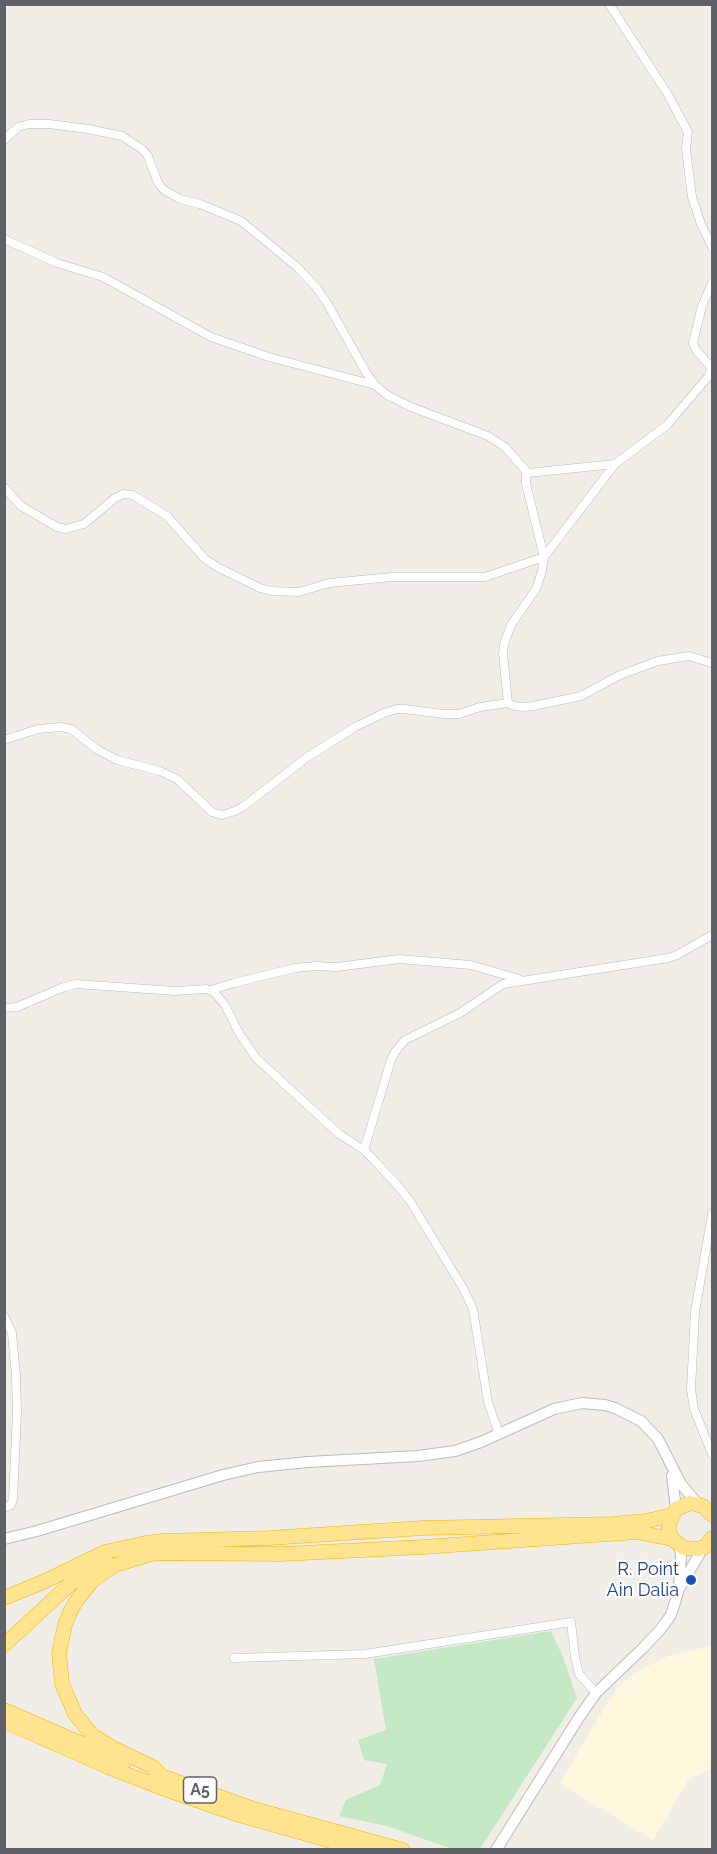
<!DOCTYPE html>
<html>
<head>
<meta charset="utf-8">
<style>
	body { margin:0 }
	#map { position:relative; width:717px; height:1854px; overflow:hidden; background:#f0eee6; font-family:Raleway,sans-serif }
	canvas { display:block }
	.frame { position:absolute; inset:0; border:6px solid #5e6267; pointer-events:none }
</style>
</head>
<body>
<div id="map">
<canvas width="717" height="1854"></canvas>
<div class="frame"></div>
</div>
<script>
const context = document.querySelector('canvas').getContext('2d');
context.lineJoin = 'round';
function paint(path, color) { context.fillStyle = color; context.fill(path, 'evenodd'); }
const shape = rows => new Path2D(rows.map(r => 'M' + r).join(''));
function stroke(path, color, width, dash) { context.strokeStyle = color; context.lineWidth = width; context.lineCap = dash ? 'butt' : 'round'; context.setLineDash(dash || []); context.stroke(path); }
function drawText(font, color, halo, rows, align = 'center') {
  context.font = font + ' Raleway,sans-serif'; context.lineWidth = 4.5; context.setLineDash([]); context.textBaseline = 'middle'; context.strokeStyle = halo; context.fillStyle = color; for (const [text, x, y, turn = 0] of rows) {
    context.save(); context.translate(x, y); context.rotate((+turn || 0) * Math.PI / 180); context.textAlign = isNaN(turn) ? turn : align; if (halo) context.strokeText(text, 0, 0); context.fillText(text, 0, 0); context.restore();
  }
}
paint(shape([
	[712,1646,712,1769,689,1778,653,1840,560,1784,591,1730,617,1689,634,1673,669,1656]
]), '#fff7dd');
paint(shape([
	[551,1631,563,1657,577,1698,480,1849,452,1849,387,1826,339,1816,346,1800,380,1785,387,1764,364,1760,358,1740,386,1730,374,1659]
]), '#c3e8c3');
const street = shape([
	[609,4,667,93,688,132,686,149,692,197,701,224,712,247],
	[4,140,18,127,29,124,49,124,88,129,122,136,142,149,148,156,158,183,164,190,180,199,200,204,241,221,296,266,316,287,327,303,367,374,375,385,387,395,411,407,488,436,505,447,528,473],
	[4,239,57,263,103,277,211,337,269,357,375,385],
	[712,368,708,377,667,425,615,464,528,473,526,475,526,484,544,557,542,571,536,589,511,625,504,644,503,654,508,703,514,706,523,707,533,706,581,696,620,675,658,661,689,656,712,663],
	[712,368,696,350,693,343,702,306,712,283],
	[4,487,21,506,57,527,66,529,84,524,115,498,123,494,133,495,167,516,205,559,219,568,260,588,271,591,299,592,329,583,392,577,485,577,544,557,615,464],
	[4,740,38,729,61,727,71,729,98,750,117,760,160,771,177,779,212,812,222,815,235,811,244,806,306,758,355,727,384,713,397,709,404,709,444,714,459,714,480,707,508,703],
	[211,990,234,983,295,968,316,966,337,967,399,959,471,965,519,979],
	[4,1008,17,1007,64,987,76,984,175,991,207,989,215,993,225,1005,239,1033,256,1058,339,1134,364,1150,372,1158,398,1186,410,1201,463,1288,473,1309,488,1402,499,1434],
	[364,1150,391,1060,395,1052,405,1040,460,1013,503,984,668,958,677,955,712,935],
	[712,1214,695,1312,691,1389,694,1409,712,1454],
	[4,1316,12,1333,16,1376,17,1413,13,1499,11,1505,4,1508],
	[234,1658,365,1654,571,1622,575,1657,579,1674,596,1693]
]);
const secondary = shape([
	[672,1476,676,1509],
	[4,1539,37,1531,223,1475,258,1467,308,1462,418,1456,455,1451,481,1442,554,1409,582,1403,605,1405,615,1408,641,1421,658,1439,681,1484,697,1503],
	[679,1546,681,1555,679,1587],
	[496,1850,578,1719,596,1693,643,1648,660,1630,671,1615,679,1589,703,1548]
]);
const highway = shape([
	[712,1515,703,1506,690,1503,676,1509,669,1523,669,1531,672,1539,684,1548,699,1549,706,1546,712,1538],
	[4,1598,43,1582,105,1552,146,1543,163,1541,269,1538,423,1528,613,1524,646,1521,672,1515],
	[4,1645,69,1585,88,1572,107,1563],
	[4,1710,124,1762],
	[4,1721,108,1767,170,1791,236,1814,363,1850],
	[156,1774,254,1809,403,1850],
	[163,1777,153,1767,113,1748,92,1735,75,1714,62,1684,59,1653,65,1625,70,1612,77,1600,92,1581,107,1570,118,1564,155,1553,281,1554,423,1547,637,1532,672,1539]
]);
stroke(street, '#b7b9bd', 9);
stroke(secondary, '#b8bbc0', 12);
stroke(highway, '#f7ad00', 15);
stroke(street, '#fff', 8);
stroke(secondary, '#fff', 10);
stroke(highway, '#ffe48f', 14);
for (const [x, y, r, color] of [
	[691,1580,6,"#1a4fb4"]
]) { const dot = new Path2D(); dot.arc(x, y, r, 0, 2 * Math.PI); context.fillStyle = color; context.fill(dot); stroke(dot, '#fff', 2); }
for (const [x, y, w] of [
	[200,1790,33]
]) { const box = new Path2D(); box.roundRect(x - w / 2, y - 13, w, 26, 4.5); context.fillStyle = '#fff'; context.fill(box); stroke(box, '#5e6267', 1.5); }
drawText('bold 16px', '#5e6267', null, [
	["A5",200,1790]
]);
drawText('18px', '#164399', '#fff', [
	["R. Point",679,1570],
	["Ain Dalia",679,1591]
], 'right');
</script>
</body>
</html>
